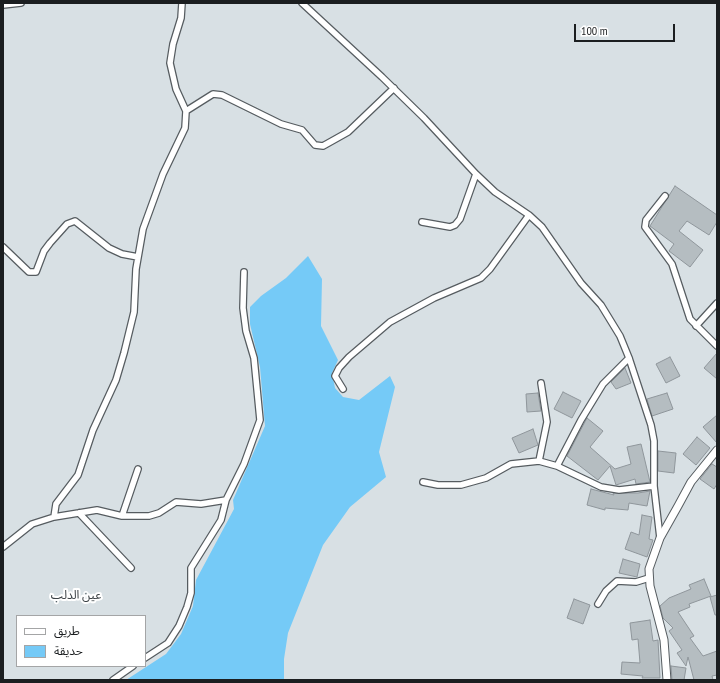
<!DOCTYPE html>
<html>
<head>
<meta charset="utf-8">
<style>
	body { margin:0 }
	#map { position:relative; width:720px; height:683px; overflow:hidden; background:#d8e0e4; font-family:"PT Sans Narrow","Noto Sans Arabic",sans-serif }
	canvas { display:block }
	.frame { position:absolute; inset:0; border:4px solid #1b1e20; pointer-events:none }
	.legend { position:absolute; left:16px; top:615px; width:130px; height:52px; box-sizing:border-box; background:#fff; border:1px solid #a4a5a6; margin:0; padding:5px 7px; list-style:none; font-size:12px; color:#1b1e20 }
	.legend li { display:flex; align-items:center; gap:8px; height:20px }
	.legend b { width:20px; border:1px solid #a4a5a6 }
	.scale { position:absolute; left:574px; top:24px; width:101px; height:18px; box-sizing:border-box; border:2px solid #1b1e20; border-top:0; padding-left:5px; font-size:12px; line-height:14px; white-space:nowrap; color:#1b1e20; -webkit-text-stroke:3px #fff; paint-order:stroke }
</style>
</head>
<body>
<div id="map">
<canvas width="720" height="683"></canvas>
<div class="frame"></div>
<ul class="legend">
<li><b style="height:5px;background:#fff"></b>طريق</li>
<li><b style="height:11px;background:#75caf7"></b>حديقة</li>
</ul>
<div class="scale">100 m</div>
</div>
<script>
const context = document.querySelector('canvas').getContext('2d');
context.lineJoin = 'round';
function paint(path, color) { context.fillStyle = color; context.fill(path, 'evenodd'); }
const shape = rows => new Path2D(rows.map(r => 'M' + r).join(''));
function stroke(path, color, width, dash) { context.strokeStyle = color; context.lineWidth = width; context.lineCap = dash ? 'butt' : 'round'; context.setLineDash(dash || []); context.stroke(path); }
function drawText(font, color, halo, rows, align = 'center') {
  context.font = font + ' "PT Sans Narrow","Noto Sans Arabic",sans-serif'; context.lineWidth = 4; context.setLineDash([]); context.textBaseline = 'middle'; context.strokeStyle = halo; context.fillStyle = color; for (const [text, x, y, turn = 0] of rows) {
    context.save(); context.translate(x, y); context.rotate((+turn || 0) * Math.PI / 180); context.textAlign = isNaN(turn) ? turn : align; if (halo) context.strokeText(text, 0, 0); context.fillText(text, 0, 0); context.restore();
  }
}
paint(shape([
	[308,256,322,279,321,326,338,360,332,373,335,388,343,397,359,400,390,376,395,387,379,452,386,477,350,507,323,545,288,633,284,659,284,680,126,680,166,654,181,634,193,606,196,580,234,509,233,500,265,426,260,367,250,324,250,307,261,296,286,278]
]), '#75caf7');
const building = shape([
	[675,186,717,215,717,222,709,235,687,221,679,231,703,250,690,267,669,251,674,244,650,226,675,186],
	[717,353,717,379,704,368,717,353],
	[670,357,680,376,666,383,656,364,670,357],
	[625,368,631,383,616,389,611,382,625,368],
	[563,392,581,401,572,418,554,409,563,392],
	[538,393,541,411,527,412,526,394,538,393],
	[667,393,673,409,652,416,647,399,667,393],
	[717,415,717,443,703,427,717,415],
	[587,418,603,431,590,447,615,469,631,464,627,447,641,444,650,482,636,484,635,479,616,485,610,466,598,480,567,456,587,418],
	[533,429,538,445,519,453,512,438,533,429],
	[697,437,710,448,696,465,683,454,697,437],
	[658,451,676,453,674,473,658,471,658,451],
	[712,464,717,467,717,484,714,489,700,479,712,464],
	[591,489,614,495,613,493,638,493,650,491,647,506,629,503,628,510,605,508,605,510,587,505,591,489],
	[642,515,652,517,649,539,653,540,647,557,625,549,631,532,639,535,642,515],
	[623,559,640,564,637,577,619,573,623,559],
	[704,579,711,596,689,604,690,607,678,612,694,636,690,638,703,656,717,651,717,675,712,676,713,680,694,680,688,657,686,666,677,653,682,650,669,631,673,628,663,618,660,606,669,598,691,589,689,585,704,579],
	[717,595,717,615,715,615,710,597,717,595],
	[574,599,590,605,583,624,567,618,574,599],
	[650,620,653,641,658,640,660,678,642,678,643,676,621,674,622,662,640,663,638,639,632,640,630,623,650,620],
	[671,666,686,668,684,680,672,680,671,666]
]);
paint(building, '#b5bdc1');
stroke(building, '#8f969b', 1);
const street = shape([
	[302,3,382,77,424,118,476,174,495,192,529,215,542,227,581,283,601,305,620,336,629,358,651,425,654,441,654,486,660,538],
	[3,5,21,3],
	[186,111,213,94,222,95,281,124,302,130,315,145,323,146,348,132,394,88],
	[665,196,646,220,645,227,672,264,690,319,717,346],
	[422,222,450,227,455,225,460,219,476,174],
	[3,247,29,272,36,272,44,251,50,243,67,224,75,221,109,248,122,254,138,257],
	[696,326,717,303],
	[343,389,335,376,339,368,349,357,390,322,434,298,481,278,490,269,529,215],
	[539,461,547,422,541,383],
	[557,466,581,420,603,384,629,358],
	[423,482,438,485,461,485,486,478,511,464,539,461,557,466,601,487,619,490,654,486],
	[226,500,244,464,260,420,254,358,246,331,243,308,244,272],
	[79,513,131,568],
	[122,516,138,469],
	[54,517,56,504,78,475,93,430,116,380,124,353,134,312,136,269,143,229,163,174,185,128,186,111,176,89,170,63,173,44,181,18,182,3],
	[3,547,32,524,54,517,97,510,122,516,149,516,159,513,176,502,201,504,226,500,221,520,191,568,191,593,187,607,179,626,168,643,145,658],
	[598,604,606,591,617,581,636,582,649,578],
	[113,680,133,666]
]);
const secondary = shape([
	[667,680,664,640,650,586,649,569,660,538,678,506,691,482,717,450]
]);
stroke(street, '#565c60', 8);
stroke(secondary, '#565c60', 9);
stroke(street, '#fff', 5.5);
stroke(secondary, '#fff', 7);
drawText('12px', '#3b4145', '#fff', [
	["عين الدلب",76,596]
]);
</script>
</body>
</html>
